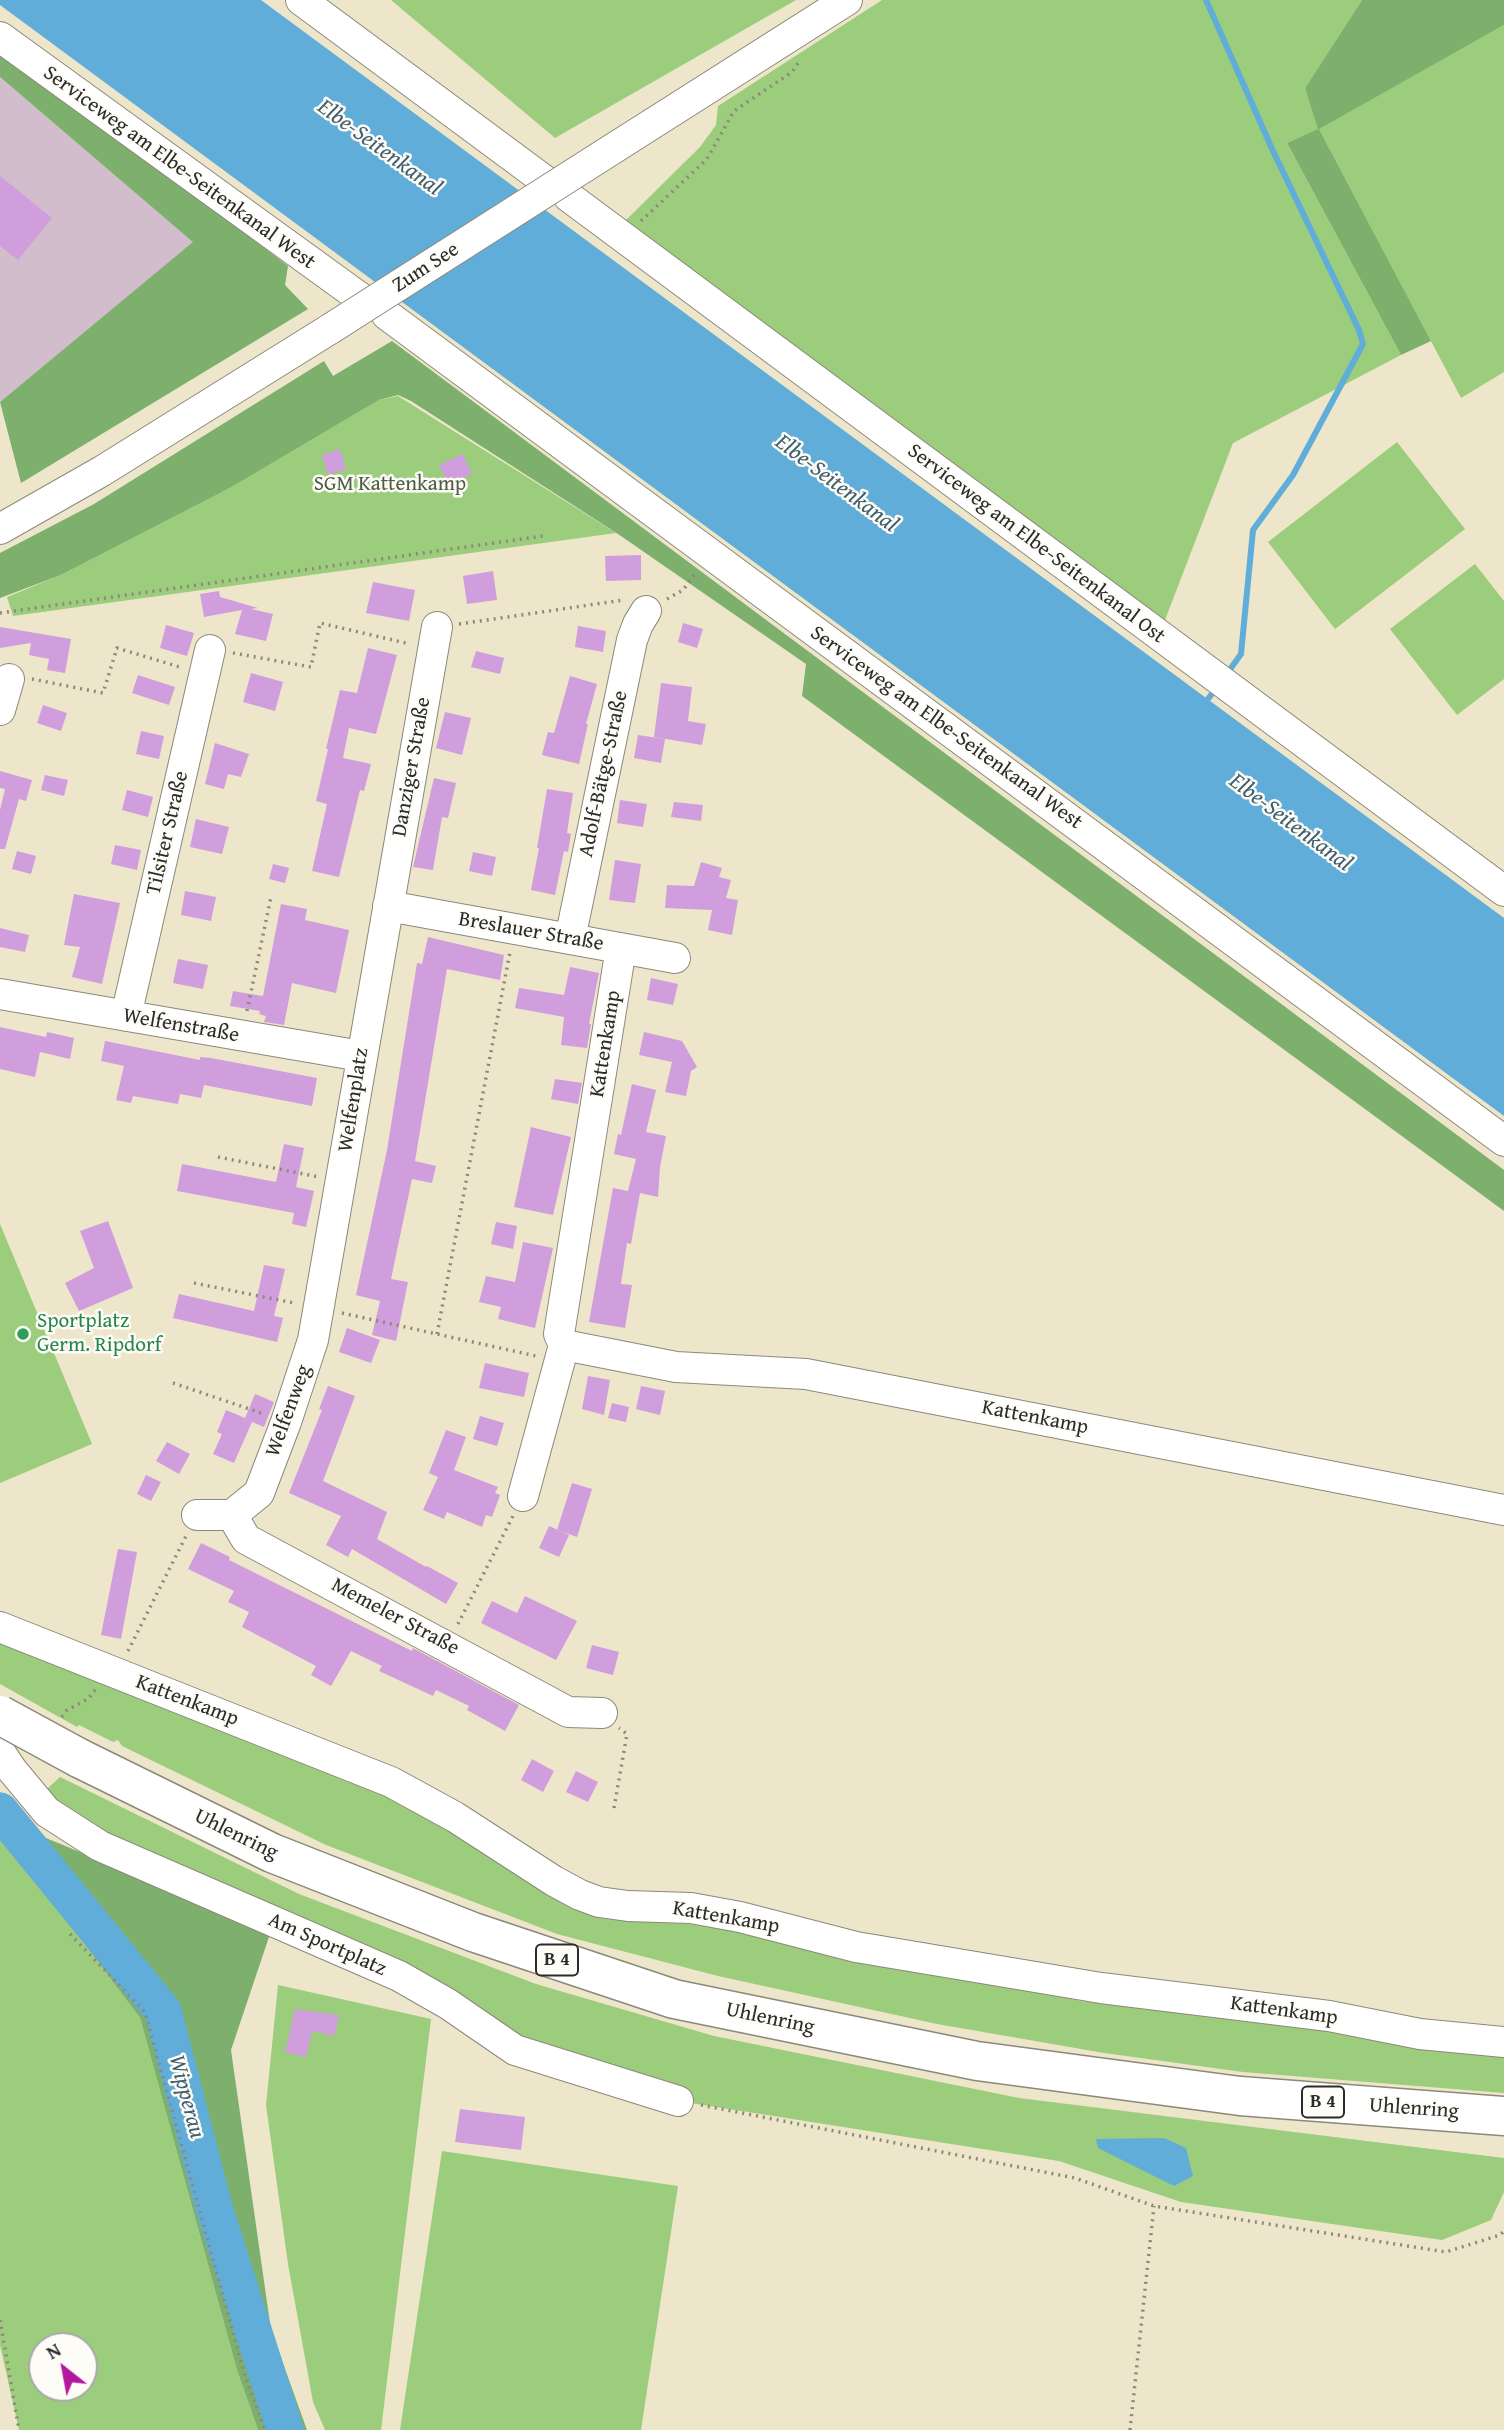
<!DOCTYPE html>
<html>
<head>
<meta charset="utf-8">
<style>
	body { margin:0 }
	#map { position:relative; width:1504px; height:2430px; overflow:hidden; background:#eee6ca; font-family:"Gentium Book Plus",serif }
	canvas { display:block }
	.north { position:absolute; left:28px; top:2332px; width:70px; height:70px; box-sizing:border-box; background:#fdfcf7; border:2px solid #a9a8a5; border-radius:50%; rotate:329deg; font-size:19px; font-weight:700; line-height:28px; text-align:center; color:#2b2b2b }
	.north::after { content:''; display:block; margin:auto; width:24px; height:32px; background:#b5179e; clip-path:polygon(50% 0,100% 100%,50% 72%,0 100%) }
</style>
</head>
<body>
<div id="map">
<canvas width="1504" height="2430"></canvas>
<div class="north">N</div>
</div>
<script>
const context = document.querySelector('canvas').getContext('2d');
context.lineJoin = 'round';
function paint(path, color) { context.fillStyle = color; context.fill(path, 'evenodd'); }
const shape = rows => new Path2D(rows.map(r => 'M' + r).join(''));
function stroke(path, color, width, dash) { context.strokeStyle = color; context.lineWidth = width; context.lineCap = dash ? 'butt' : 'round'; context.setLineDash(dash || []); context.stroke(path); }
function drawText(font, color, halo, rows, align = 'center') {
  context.font = font + ' "Gentium Book Plus",serif'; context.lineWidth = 5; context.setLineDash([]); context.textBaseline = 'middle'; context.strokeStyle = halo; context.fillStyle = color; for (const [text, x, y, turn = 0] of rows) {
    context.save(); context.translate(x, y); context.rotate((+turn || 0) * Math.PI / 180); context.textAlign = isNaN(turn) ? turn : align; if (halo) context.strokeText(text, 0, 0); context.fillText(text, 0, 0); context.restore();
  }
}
paint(shape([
	[0,77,194,242,0,402]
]), '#d1bdcc');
paint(shape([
	[391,0,796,0,555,138],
	[882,0,1362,0,1305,88,1319,128,1504,25,1504,372,1461,398,1319,129,1287,143,1401,355,1233,443,1165,620,622,224,700,147,716,125,718,106],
	[398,396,616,533,13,616,7,597,61,575,230,488,379,400],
	[1397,442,1465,529,1335,629,1268,542],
	[1475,564,1504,601,1504,679,1457,715,1390,629],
	[0,1224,92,1444,0,1483],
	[0,1639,396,1793,503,1858,592,1916,726,1927,1081,2001,1471,2049,1504,2050,1504,2093,1243,2072,1104,2053,937,2024,718,1976,557,1934,326,1845,122,1746,118,1740,113,1742,79,1725,77,1727,0,1684],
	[60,1777,299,1894,536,1984,714,2036,1019,2098,1504,2158,1504,2192,1491,2220,1442,2240,1181,2202,1059,2161,678,2101,618,2087,234,1910,48,1798,48,1788],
	[0,1831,140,2018,237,2370,258,2430,19,2430,0,2345],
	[42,2346,84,2346,84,2388,42,2388],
	[278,1985,431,2019,381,2430,325,2430,313,2402,288,2264,266,2105],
	[442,2151,678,2186,641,2430,400,2430]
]), '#9bcd7c');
paint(shape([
	[1362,0,1504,0,1504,25,1319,129,1431,341,1401,355,1287,143,1318,129,1305,88],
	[0,47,288,266,285,285,308,309,21,483,0,402,193,242,0,77],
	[392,341,1504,1170,1504,1211,802,696,806,664,618,534,411,401,398,395,379,400,230,488,61,575,0,598,0,553,94,504,324,361,333,376],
	[0,1792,46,1838,271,1931,231,2050,271,2330,307,2430,258,2430,237,2370,140,2018,0,1831]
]), '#7cb06c');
paint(shape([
	[0,0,261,0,1504,918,1504,1116,0,5],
	[1164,2138,1186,2148,1193,2176,1174,2186,1098,2148,1096,2139]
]), '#61add9');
stroke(shape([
	[1206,0,1273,151,1359,330,1363,344,1293,475,1253,530,1241,654,1231,668],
	[1208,699,1214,691]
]), '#61add9', 6);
stroke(shape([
	[0,1811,163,2011,215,2211,285,2430]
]), '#61add9', 37);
paint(shape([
	[0,176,52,218,18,260,0,246],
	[340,449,346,469,328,475,322,455],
	[463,454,472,474,449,485,439,465],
	[641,555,641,580,606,581,605,556],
	[493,571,497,600,467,604,463,576],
	[373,582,415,590,409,621,366,613],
	[219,591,220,597,258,608,251,609,273,614,266,641,235,634,242,610,204,617,200,594],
	[683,623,703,629,697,648,678,642],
	[166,625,194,633,187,656,160,648],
	[578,626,606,631,603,652,575,647],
	[0,627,71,639,65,673,47,670,49,659,29,655,31,643,0,648],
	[368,648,397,655,376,734,349,728,343,758,371,764,364,791,360,790,339,877,312,871,327,804,316,801,328,749,326,749,340,690,357,693],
	[476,651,504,658,500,674,471,667],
	[251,673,283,682,275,711,243,702],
	[138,675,175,687,169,705,132,693],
	[570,676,597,684,586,724,588,724,579,764,542,755,548,732,554,733],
	[661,683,692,687,688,721,706,724,702,745,654,737],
	[43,705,67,713,61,731,37,723],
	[445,712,471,718,462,755,436,748],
	[141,731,164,736,159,759,136,754],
	[638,735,665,739,661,763,634,758],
	[215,743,249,754,241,777,228,774,224,789,205,784],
	[0,771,32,780,26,801,19,799,5,849,0,849,0,810,5,789,0,788],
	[45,775,68,780,64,796,41,790],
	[434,778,456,783,448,818,442,817,433,870,413,867],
	[547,789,573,793,567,833,571,834,568,852,564,851,555,895,531,890,539,848,537,848],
	[127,790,153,797,148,817,122,810],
	[620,800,647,804,643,827,617,823],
	[674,802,703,805,701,821,671,817],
	[196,819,229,827,222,854,190,847],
	[115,845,141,850,137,870,111,864],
	[17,851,36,856,31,874,12,869],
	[473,852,496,857,492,876,469,871],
	[615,860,641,864,635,903,609,900],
	[701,862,722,868,719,877,731,880,726,898,738,900,732,935,708,930,712,910,665,908,667,885,694,886],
	[273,864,289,868,285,883,269,879],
	[185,891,216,897,211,921,181,915],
	[74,894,120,903,102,984,72,977,80,947,64,945],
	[281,904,307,909,305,920,349,930,336,993,292,983,284,1025,264,1022,266,1016,259,1014,260,1011,230,1006,233,991,263,996],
	[0,928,29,935,25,952,0,947],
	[428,937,504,955,500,980,447,969,415,1161,436,1166,432,1183,412,1179,391,1279,408,1282,396,1341,372,1335,380,1301,356,1295,387,1150,417,963,422,964],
	[178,959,208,965,203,989,173,983],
	[570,967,599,973,589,1024,591,1024,587,1048,561,1045,564,1017,515,1008,519,988,564,995],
	[651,978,678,984,673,1005,647,1000],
	[0,1027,46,1037,47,1032,74,1038,70,1059,40,1052,35,1077,0,1069],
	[644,1032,682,1041,697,1067,691,1071,686,1096,665,1092,672,1062,639,1055],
	[105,1041,200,1060,200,1057,211,1058,317,1078,312,1106,204,1085,201,1098,180,1094,178,1104,133,1096,131,1103,116,1100,124,1066,101,1061],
	[555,1079,582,1083,578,1104,551,1099],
	[632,1084,656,1090,646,1132,666,1136,660,1167,658,1197,640,1193,631,1244,627,1243,621,1284,632,1285,625,1328,589,1322,613,1188,628,1191,636,1159,614,1154,618,1134,621,1135],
	[531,1127,571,1137,553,1215,514,1207],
	[284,1144,304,1148,296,1187,314,1191,306,1227,292,1224,294,1213,177,1191,182,1164,276,1182],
	[108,1221,133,1288,79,1311,65,1283,94,1268,80,1231],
	[496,1222,517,1226,513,1249,491,1244],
	[523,1242,553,1248,535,1328,498,1319,501,1307,479,1302,486,1276,515,1282],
	[264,1265,285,1269,274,1316,283,1318,277,1342,173,1318,179,1294,254,1311],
	[347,1328,380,1340,371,1363,339,1352],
	[485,1363,529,1373,524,1397,479,1388],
	[588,1376,610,1380,604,1415,582,1409],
	[328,1386,355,1396,323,1481,387,1512,377,1539,426,1567,427,1566,458,1583,446,1604,352,1549,348,1557,326,1545,341,1516,289,1493,322,1410,319,1409],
	[641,1386,665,1391,660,1415,636,1409],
	[255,1394,274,1402,264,1427,252,1422,234,1463,213,1454,222,1434,217,1432,226,1410,245,1418],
	[612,1403,629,1407,626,1422,608,1418],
	[480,1416,504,1423,497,1446,473,1439],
	[446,1430,466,1437,454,1470,498,1487,495,1493,500,1495,492,1517,486,1515,482,1527,447,1512,444,1519,423,1510,438,1477,429,1473],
	[167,1442,190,1454,179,1474,156,1461],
	[146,1475,161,1482,151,1501,137,1494],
	[572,1483,592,1489,577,1537,557,1530],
	[549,1526,569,1535,559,1557,539,1548],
	[201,1543,230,1557,229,1560,412,1651,413,1648,519,1705,505,1731,467,1710,469,1706,436,1690,433,1696,379,1671,382,1666,351,1651,331,1686,311,1675,316,1666,242,1627,249,1612,228,1602,234,1591,188,1569],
	[118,1549,137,1552,121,1639,101,1635],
	[525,1596,577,1621,556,1660,481,1623,492,1601,517,1613],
	[592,1645,619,1652,613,1675,586,1668],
	[532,1759,554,1771,543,1792,521,1780],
	[576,1771,598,1782,588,1802,566,1792],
	[295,2009,339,2015,334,2036,312,2031,306,2057,285,2052],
	[460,2109,525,2117,521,2150,455,2142]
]), '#d09edc');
const minor = shape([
	[301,0,544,180],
	[0,37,359,297],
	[600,157,847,0],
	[569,197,1504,891],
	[387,315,1504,1141],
	[0,529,102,471,330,329],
	[0,710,9,679],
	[388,906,675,958],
	[570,939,632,640,638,624,646,611],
	[621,948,559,1334,564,1345,676,1367,806,1374,1504,1510],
	[0,994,361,1056],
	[126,1016,210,650],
	[523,1496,564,1345],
	[197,1515,232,1515,246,1539,568,1712,602,1713],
	[232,1515,259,1493,286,1422,313,1340,437,627],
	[0,1627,391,1782,455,1817,554,1881,580,1895,599,1902,628,1906,691,1908,740,1917,856,1947,1101,1988,1329,2016,1420,2034,1504,2042],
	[0,1752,12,1770,47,1812,100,1846,399,1976,448,2004,515,2050,678,2101]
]);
const highway = shape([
	[79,1758,272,1853,473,1932,674,1999,977,2061,1240,2096,1504,2116]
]);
stroke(minor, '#8c887a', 32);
stroke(highway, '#8c887a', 41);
stroke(shape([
	[641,221,707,159,734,111,792,72,800,60],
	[667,599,683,590,696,572],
	[0,613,543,536],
	[459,624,624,600],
	[233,653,311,667,320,623,410,644],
	[32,679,103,693,117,648,183,668],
	[247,1011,271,897],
	[218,1157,319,1177],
	[194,1283,294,1303],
	[342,1313,536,1356],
	[437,1334,510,952],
	[173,1383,264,1414],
	[458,1624,513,1516],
	[128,1651,186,1536],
	[62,1717,67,1710,88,1699,96,1689],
	[614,1808,627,1734,619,1728],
	[70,1934,145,2012,244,2372,265,2430],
	[701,2105,1075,2178,1154,2206,1446,2252,1500,2235,1504,2231],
	[0,2320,19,2430],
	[1130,2430,1154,2206]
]), '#8c887a', 3.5, [2, 5]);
stroke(minor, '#fff', 30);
stroke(highway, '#fff', 38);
const minorBridge = shape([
	[330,329,600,157]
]);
const highwayBridge = shape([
	[0,1715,79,1758]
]);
stroke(minorBridge, '#8c887a', 32, []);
stroke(highwayBridge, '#8c887a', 41, []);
stroke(minorBridge, '#fff', 30);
stroke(highwayBridge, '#fff', 38);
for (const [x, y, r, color] of [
	[23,1334,7,"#2e9e5b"]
]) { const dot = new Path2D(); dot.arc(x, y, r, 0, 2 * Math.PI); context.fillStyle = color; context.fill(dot); stroke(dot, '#fdfcf7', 2.5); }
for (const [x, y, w] of [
	[557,1960,42],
	[1323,2102,42]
]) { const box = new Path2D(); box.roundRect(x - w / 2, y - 15.5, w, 31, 5); context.fillStyle = '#fdfcf7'; context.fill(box); stroke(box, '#2b2b2b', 2); }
drawText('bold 19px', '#2b2b2b', null, [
	["B 4",557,1960],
	["B 4",1323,2102]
]);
drawText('21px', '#2b2b2b', '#fdfcf7', [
	["Serviceweg am Elbe-Seitenkanal West",179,168,36],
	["Zum See",426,268,-33],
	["Serviceweg am Elbe-Seitenkanal Ost",1036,544,37],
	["Serviceweg am Elbe-Seitenkanal West",946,728,36],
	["Danziger Straße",412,767,-80],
	["Adolf-Bätge-Straße",604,774,-78],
	["Tilsiter Straße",168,833,-77],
	["Breslauer Straße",531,932,10],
	["Welfenstraße",181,1026,10],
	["Kattenkamp",606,1044,-81],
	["Welfenplatz",354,1100,-81],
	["Welfenweg",289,1411,-70],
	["Kattenkamp",1035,1418,11],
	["Memeler Straße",395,1617,28],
	["Kattenkamp",187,1701,21],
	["Uhlenring",236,1835,26],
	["Kattenkamp",726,1918,10],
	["Am Sportplatz",327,1945,24],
	["Kattenkamp",1284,2011,8],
	["Uhlenring",770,2019,12],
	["Uhlenring",1414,2109,4]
]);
drawText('21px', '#4d5c43', '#fdfcf7', [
	["SGM Kattenkamp",390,485]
]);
drawText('21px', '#27864d', '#fdfcf7', [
	["Sportplatz",37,1322],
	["Germ. Ripdorf",37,1346]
], 'left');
drawText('italic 23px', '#415f71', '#fdfcf7', [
	["Elbe-Seitenkanal",379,148,36],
	["Elbe-Seitenkanal",836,484,37],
	["Elbe-Seitenkanal",1290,823,37],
	["Wipperau",186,2097,75]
]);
</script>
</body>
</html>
